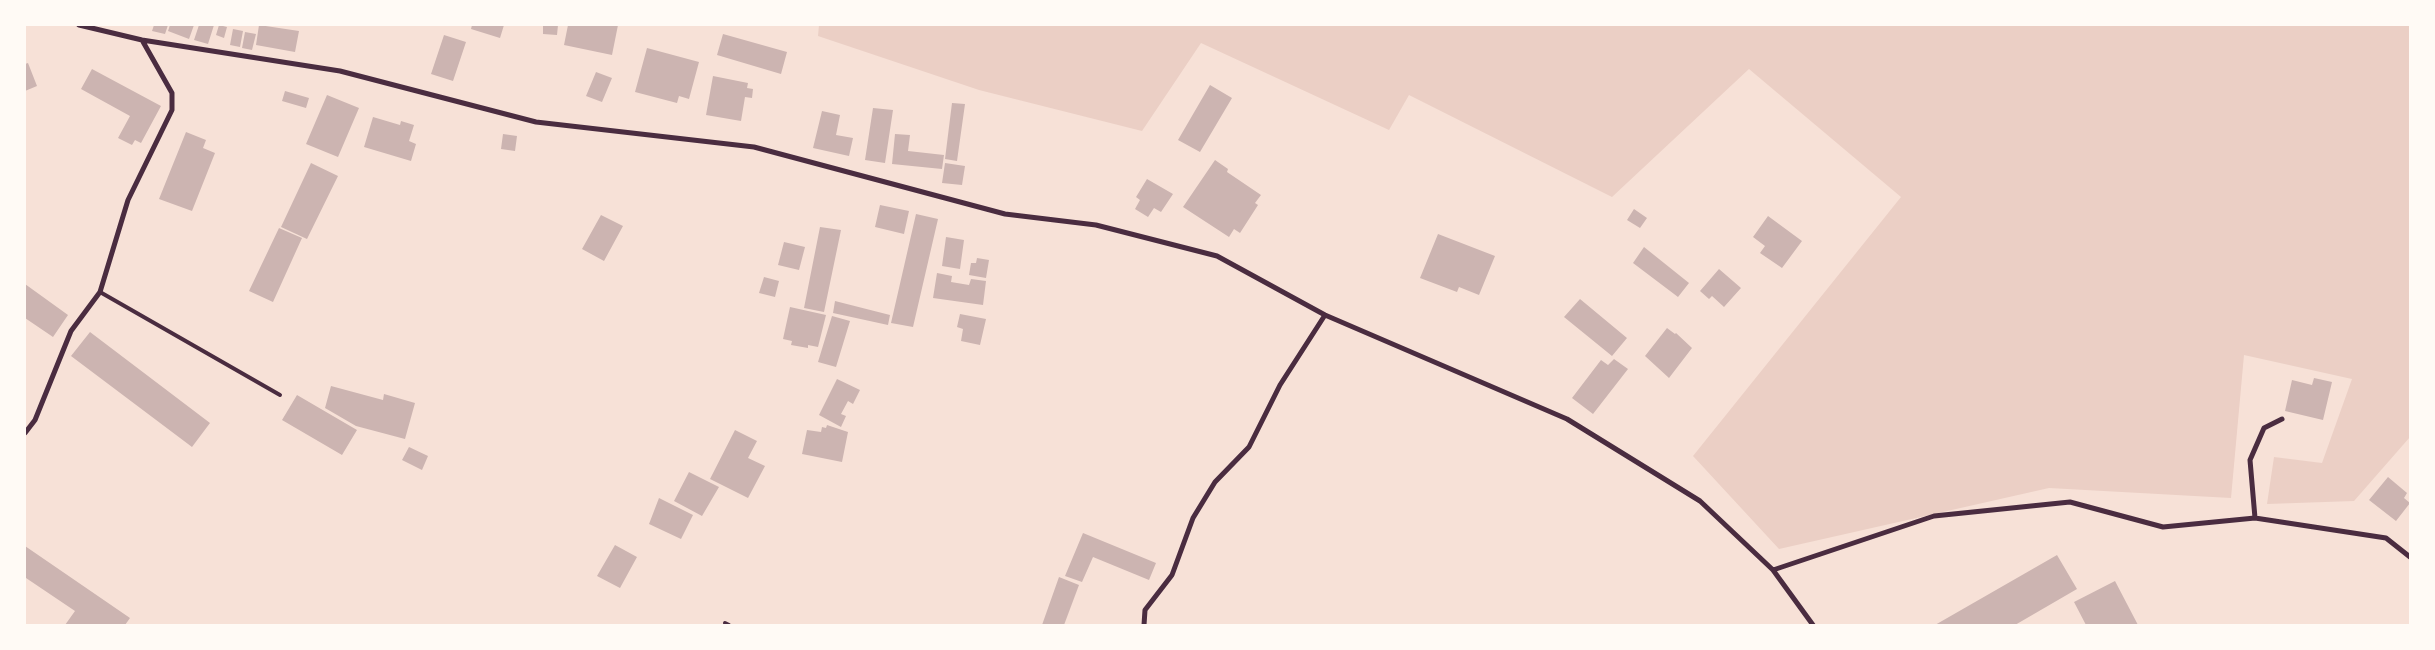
<!DOCTYPE html>
<html>
<head>
<meta charset="utf-8">
<style>
	body { margin:0 }
	#map { position:relative; width:2435px; height:650px; overflow:hidden; background:#f7e1d7; font-family:"DejaVu Sans",sans-serif }
	canvas { display:block }
	.frame { position:absolute; inset:0; border:26px solid #fffaf5; pointer-events:none }
</style>
</head>
<body>
<div id="map">
<canvas width="2435" height="650"></canvas>
<div class="frame"></div>
</div>
<script>
const context = document.querySelector('canvas').getContext('2d');
context.lineJoin = 'round';
function paint(path, color) { context.fillStyle = color; context.fill(path, 'evenodd'); }
const shape = rows => new Path2D(rows.map(r => 'M' + r).join(''));
function stroke(path, color, width, dash) { context.strokeStyle = color; context.lineWidth = width; context.lineCap = dash ? 'butt' : 'round'; context.setLineDash(dash || []); context.stroke(path); }
paint(shape([
	[819,25,2410,25,2410,437,2354,501,2267,504,2274,457,2322,463,2352,379,2244,355,2231,498,2049,488,1779,549,1693,456,1901,197,1749,69,1612,197,1409,95,1389,130,1201,43,1142,131,979,90,818,36]
]), '#ebcfc5');
paint(shape([
	[154,25,168,25,165,34,152,31],
	[170,25,194,25,189,39,168,31],
	[199,25,214,25,208,44,194,40],
	[219,25,227,27,224,38,216,35],
	[259,25,299,31,295,52,256,45],
	[472,25,504,25,500,38,471,29],
	[543,25,558,25,557,35,543,34],
	[568,25,618,25,612,55,564,45],
	[233,29,243,31,240,47,230,45],
	[245,32,256,34,252,50,242,48],
	[723,34,787,52,781,74,717,55],
	[444,35,466,42,453,81,431,74],
	[647,48,699,62,689,99,679,96,677,103,635,92],
	[28,63,37,86,25,91,25,64],
	[92,69,161,106,141,143,135,140,132,145,118,138,130,116,81,89],
	[596,72,612,78,602,102,586,96],
	[713,76,748,83,747,88,753,89,752,98,745,97,741,121,706,115],
	[1210,85,1232,98,1200,152,1178,140],
	[285,91,309,98,306,108,282,101],
	[327,95,359,108,338,157,306,144],
	[952,103,965,104,957,161,945,159],
	[873,108,893,110,885,163,865,160],
	[822,111,840,115,836,135,853,138,849,156,813,148],
	[373,117,400,125,401,121,414,125,409,141,416,144,411,161,364,147],
	[186,132,206,140,203,148,215,153,192,211,159,199],
	[503,134,517,136,515,151,501,149],
	[895,134,910,135,908,151,944,155,942,169,892,164],
	[1215,160,1228,169,1227,172,1261,195,1255,203,1258,205,1240,233,1234,229,1229,237,1183,207],
	[311,163,338,176,307,239,281,227],
	[945,163,965,166,962,185,942,183],
	[1147,179,1173,194,1161,212,1154,208,1148,217,1135,209,1140,200,1136,197],
	[880,205,909,211,904,234,875,227],
	[1634,209,1647,218,1640,228,1627,220],
	[916,214,938,219,913,327,891,323],
	[601,215,623,226,604,261,582,249],
	[1768,216,1802,241,1782,268,1760,253,1765,246,1753,237],
	[820,227,841,230,824,312,804,308],
	[279,228,302,238,273,302,249,291],
	[1438,234,1495,256,1479,295,1459,287,1457,292,1420,278],
	[946,237,964,240,960,269,942,266],
	[784,242,805,247,799,270,778,265],
	[1644,247,1689,283,1678,297,1633,263],
	[977,258,989,260,986,278,969,275,971,263,976,263],
	[1719,269,1741,288,1724,307,1712,296,1709,299,1700,291],
	[937,273,952,276,951,282,969,285,971,279,986,281,983,305,933,298],
	[764,277,779,281,775,297,759,293],
	[25,284,68,315,53,337,25,318],
	[1580,299,1627,338,1612,356,1564,317],
	[835,301,890,315,888,325,833,313],
	[790,307,826,315,818,347,808,345,808,348,791,345,792,341,783,339],
	[960,314,986,319,980,345,961,341,963,329,957,327],
	[832,316,850,321,836,367,818,362],
	[1667,328,1675,334,1676,333,1692,348,1669,378,1645,356],
	[90,332,210,423,192,447,71,356],
	[1614,359,1628,369,1593,414,1572,398,1601,360,1608,365],
	[2314,378,2332,382,2323,420,2285,411,2292,380,2312,385],
	[837,379,860,390,853,404,848,401,841,414,846,416,841,427,819,415],
	[331,386,383,400,384,394,415,403,405,439,356,426,325,408],
	[297,395,357,430,342,455,282,420],
	[827,425,848,432,842,462,802,454,807,430,821,432,822,427,826,428],
	[735,430,757,441,748,458,765,466,748,498,710,479],
	[409,447,428,456,422,470,402,460],
	[689,472,719,487,702,516,674,501],
	[2388,477,2407,493,2404,498,2410,503,2396,521,2369,500],
	[659,498,693,515,681,539,649,524],
	[1083,533,1156,563,1149,580,1093,557,1082,582,1065,576],
	[615,545,637,557,620,588,597,576],
	[25,546,130,618,125,625,65,625,75,611,26,578,25,580],
	[2057,555,2077,589,2015,625,1935,625],
	[1059,577,1079,585,1064,625,1042,625],
	[2115,581,2138,625,2086,625,2074,602]
]), '#ccb4b1');
stroke(shape([
	[100,292,280,395],
	[725,623,729,625]
]), '#4a2c40', 4);
stroke(shape([
	[79,25,142,40,340,71,536,122,754,147,1005,214,1096,225,1217,256,1325,315,1567,419,1700,501,1773,570,1813,625],
	[25,433,35,420,71,331,100,292,128,200,172,110,172,93,142,40],
	[2255,518,2250,460,2264,428,2282,419],
	[1773,570,1934,516,2070,502,2163,527,2255,518,2386,538,2410,557],
	[1144,625,1145,610,1172,575,1193,518,1215,482,1249,447,1280,385,1325,315]
]), '#4a2c40', 5);
</script>
</body>
</html>
